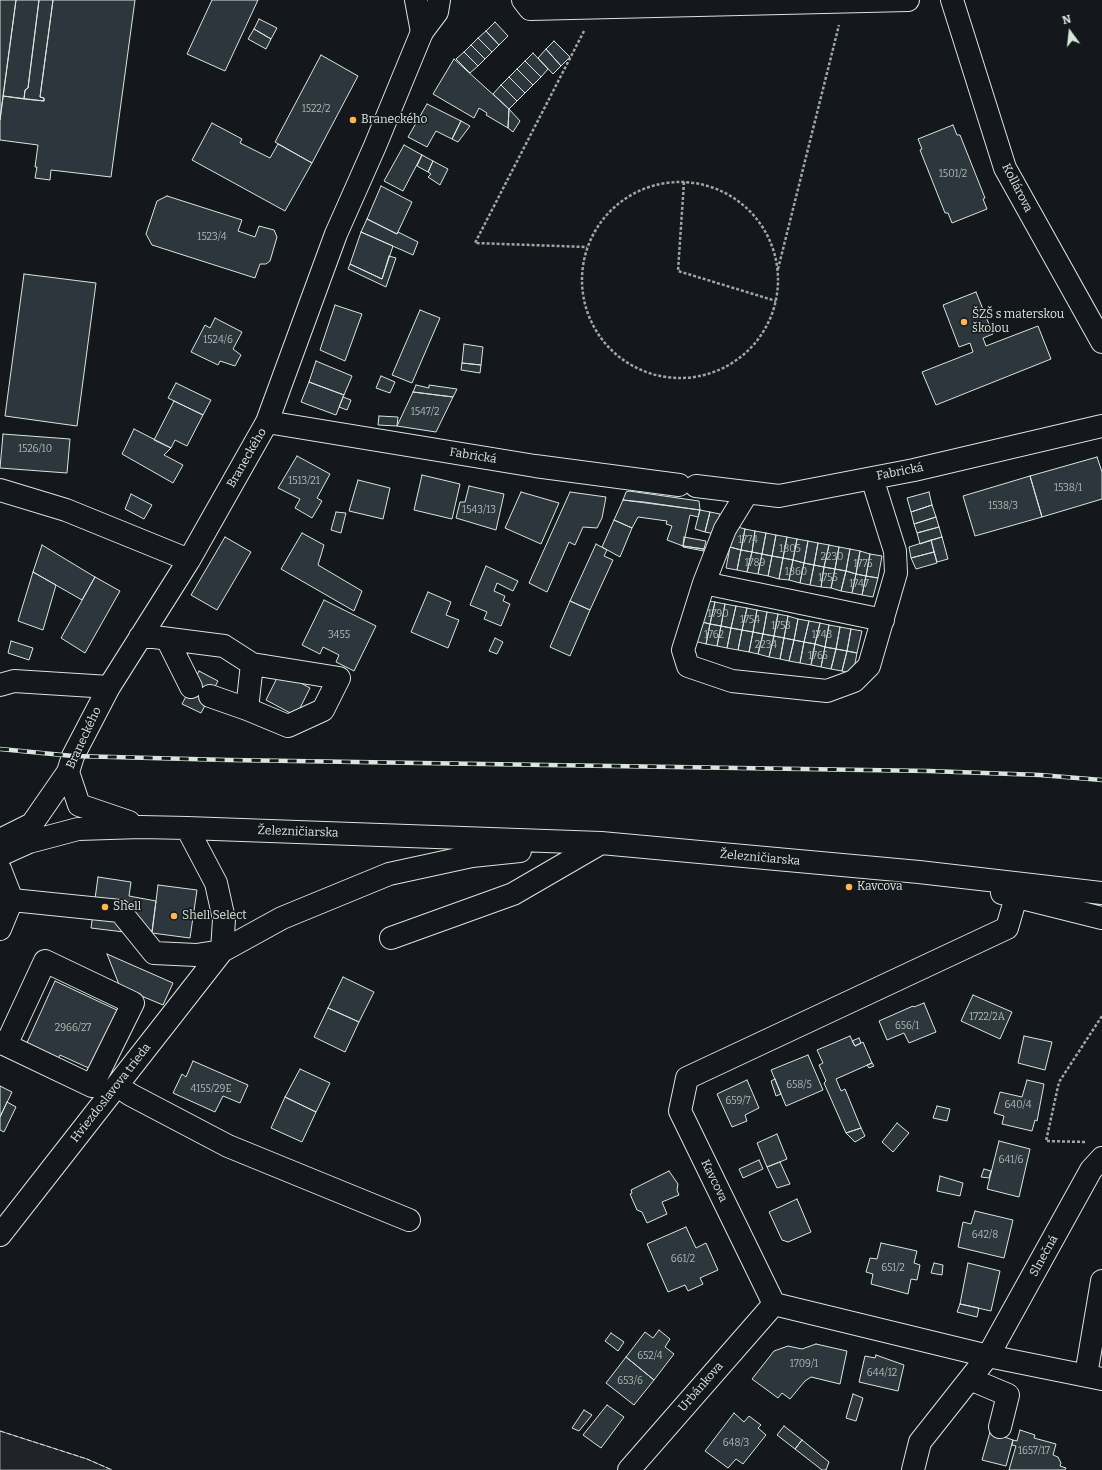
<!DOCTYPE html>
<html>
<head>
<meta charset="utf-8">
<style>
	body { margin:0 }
	#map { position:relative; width:1102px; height:1470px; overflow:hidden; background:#14181c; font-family:Bitter,serif }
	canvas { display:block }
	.north { position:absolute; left:1050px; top:12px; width:40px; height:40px; -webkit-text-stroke:3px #14181c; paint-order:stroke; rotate:345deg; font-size:11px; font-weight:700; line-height:16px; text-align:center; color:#d8e6dc }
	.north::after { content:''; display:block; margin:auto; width:14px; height:18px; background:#d8e6dc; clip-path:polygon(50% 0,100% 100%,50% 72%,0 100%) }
</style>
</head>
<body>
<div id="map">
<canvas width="1102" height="1470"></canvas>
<div class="north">N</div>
</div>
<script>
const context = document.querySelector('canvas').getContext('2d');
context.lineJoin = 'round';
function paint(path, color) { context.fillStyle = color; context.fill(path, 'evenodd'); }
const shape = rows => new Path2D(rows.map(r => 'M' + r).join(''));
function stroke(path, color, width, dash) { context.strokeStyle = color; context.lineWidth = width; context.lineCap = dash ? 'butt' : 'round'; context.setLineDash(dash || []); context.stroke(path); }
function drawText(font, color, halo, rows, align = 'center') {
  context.font = font + ' Bitter,serif'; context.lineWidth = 3; context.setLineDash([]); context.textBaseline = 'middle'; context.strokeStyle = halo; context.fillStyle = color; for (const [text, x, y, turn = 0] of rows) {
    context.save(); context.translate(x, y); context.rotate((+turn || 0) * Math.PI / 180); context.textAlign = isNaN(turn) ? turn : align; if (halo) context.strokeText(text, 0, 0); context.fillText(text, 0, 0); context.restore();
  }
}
const green = shape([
	[0,1431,87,1459,112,1470,0,1470,0,1431]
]);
paint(green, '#202428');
stroke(green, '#939e99', 1);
const building = shape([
	[0,0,16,0,0,120,0,0],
	[16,0,39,0,28,88,25,90,24,99,3,96,16,0],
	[39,0,53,0,40,97,44,98,44,101,24,99,25,90,28,88,39,0],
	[53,0,135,0,111,177,51,170,50,180,35,178,37,167,35,167,38,145,0,140,0,120,3,96,44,101,44,98,40,97,53,0],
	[212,0,258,0,225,71,187,54,212,0],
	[259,19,277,28,271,39,254,29,259,19],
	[495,22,508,36,499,45,486,31,495,22],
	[254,29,271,39,266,49,248,39,254,29],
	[486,31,499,45,492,52,478,38,486,31],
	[478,38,492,52,485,59,471,45,478,38],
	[554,41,570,57,561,66,546,49,554,41],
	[471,45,485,59,478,66,464,52,471,45],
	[546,49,561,66,553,74,538,58,546,49],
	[464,52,478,66,470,73,456,59,464,52],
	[533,53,548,69,541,77,525,61,533,53],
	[321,55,358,76,312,163,275,142,321,55],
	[454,59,509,109,508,128,486,115,487,113,479,108,474,118,433,94,454,59],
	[525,61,541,77,533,85,517,69,525,61],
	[517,69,533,85,525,93,509,77,517,69],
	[509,77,525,93,517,101,501,85,509,77],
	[501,85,517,101,509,109,493,94,501,85],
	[427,104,461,121,452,139,436,131,427,147,408,137,427,104],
	[509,109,520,121,513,132,508,128,509,109],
	[461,121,470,126,458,142,452,139,461,121],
	[212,123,242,139,240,143,270,158,278,144,312,163,285,211,192,160,212,123],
	[953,125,957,135,960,135,985,198,983,199,987,209,952,223,948,213,945,213,920,150,922,149,918,139,953,125],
	[404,145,422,155,403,191,384,181,404,145],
	[422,155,433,161,428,172,417,166,422,155],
	[433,161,448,169,440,185,428,177,431,174,428,172,433,161],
	[381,186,412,202,397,234,367,219,381,186],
	[167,196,242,220,238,231,255,237,259,226,274,230,277,237,270,261,266,264,260,264,255,278,152,245,146,234,157,201,167,196],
	[367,219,397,234,398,232,418,242,413,255,361,232,367,219],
	[361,232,393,246,382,279,350,264,361,232],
	[389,256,396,258,386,287,348,269,350,264,382,279,389,256],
	[24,274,96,283,77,426,5,416,24,274],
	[976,292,993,334,983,338,986,346,1038,326,1051,359,936,405,922,372,973,352,970,343,959,347,943,305,976,292],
	[335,305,362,314,345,361,320,350,335,305],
	[420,310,440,318,412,383,392,375,420,310],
	[215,318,242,332,233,349,241,355,235,366,220,361,218,365,191,352,205,325,210,328,215,318],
	[464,344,483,347,481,365,462,363,464,344],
	[316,361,352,376,344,395,309,382,316,361],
	[462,363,481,365,480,373,461,370,462,363],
	[381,376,395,382,390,393,376,388,381,376],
	[309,382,344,395,336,415,301,402,309,382],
	[176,383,211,400,203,415,168,398,176,383],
	[416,385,429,388,429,385,457,389,453,397,413,392,416,385],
	[413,392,453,397,436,432,397,426,413,392],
	[343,397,351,400,347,410,339,407,343,397],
	[174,401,203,415,187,446,175,440,171,448,154,440,174,401],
	[379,416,398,417,397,426,378,425,379,416],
	[134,429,171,448,164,455,183,465,173,483,122,454,134,429],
	[3,434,70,439,67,473,0,468,3,434],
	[297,456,330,474,317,498,322,501,312,518,295,508,300,499,278,488,297,456],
	[1097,457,1102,472,1102,499,1042,517,1030,476,1097,457],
	[422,475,460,484,452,519,414,510,422,475],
	[1030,476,1042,517,975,536,963,496,1030,476],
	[358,480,390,488,383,519,349,511,358,480],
	[469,486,504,494,496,530,456,518,460,502,465,502,469,486],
	[629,491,699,501,700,510,623,500,626,492,629,491],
	[521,492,559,503,541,544,505,528,521,492],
	[570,492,606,497,602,518,597,528,583,527,575,545,569,542,547,592,529,583,570,492],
	[929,492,932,505,911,512,907,498,929,492],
	[131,494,152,505,144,519,125,509,131,494],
	[623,500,644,502,700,510,698,517,690,515,683,546,667,540,672,526,666,524,667,521,638,517,632,528,614,520,623,500],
	[932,505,936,517,914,524,911,512,932,505],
	[700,510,710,512,705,532,695,529,700,510],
	[336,512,346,513,341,533,331,530,336,512],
	[710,512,720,514,715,534,705,532,710,512],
	[936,517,939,527,917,533,914,524,936,517],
	[614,520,632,528,620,557,602,547,614,520],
	[734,526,745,529,741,550,730,547,734,526],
	[939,527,942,537,920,544,917,533,939,527],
	[745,529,755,531,752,552,741,550,745,529],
	[755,531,766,533,762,554,752,552,755,531],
	[302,533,324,545,318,565,362,591,354,611,281,569,302,533],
	[766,533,776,535,772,556,762,554,766,533],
	[776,535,787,537,783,558,772,556,776,535],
	[225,537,251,552,217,610,191,595,225,537],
	[684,537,706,541,704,549,683,546,684,537],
	[787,537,797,539,793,560,783,558,787,537],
	[942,537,948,559,937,562,931,540,942,537],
	[797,539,808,541,804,563,793,560,797,539],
	[931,540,934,552,911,558,909,547,931,540],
	[808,541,818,543,814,565,804,563,808,541],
	[818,543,829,545,824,567,814,565,818,543],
	[596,544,607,550,604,556,613,560,590,610,570,601,596,544],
	[42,545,95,577,82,600,33,572,42,545],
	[829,545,839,547,835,569,824,567,829,545],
	[683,546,704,549,704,551,683,547,683,546],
	[730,547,741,550,737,570,726,568,730,547],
	[839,547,850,549,846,571,835,569,839,547],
	[850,549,860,551,856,574,846,571,850,549],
	[741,550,752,552,747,572,737,570,741,550],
	[860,551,870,554,866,576,856,574,860,551],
	[752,552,762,554,758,574,747,572,752,552],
	[934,552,937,563,916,569,911,558,934,552],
	[762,554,772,556,768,576,758,574,762,554],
	[870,554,882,556,878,578,866,576,870,554],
	[772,556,783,558,779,579,768,576,772,556],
	[783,558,793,560,789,580,779,579,783,558],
	[793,560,804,563,800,583,789,580,793,560],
	[804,563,814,565,810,585,800,583,804,563],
	[814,565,824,567,821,587,810,585,814,565],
	[486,566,518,581,513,591,497,583,494,591,505,596,503,601,510,604,501,626,484,619,487,612,470,605,486,566],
	[824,567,835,569,831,588,821,587,824,567],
	[835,569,846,571,841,591,831,588,835,569],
	[846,571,856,574,852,593,841,591,846,571],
	[33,572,56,585,43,630,18,621,33,572],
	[856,574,866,576,862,595,852,593,856,574],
	[866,576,878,578,873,597,862,595,866,576],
	[95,577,120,591,85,653,61,638,95,577],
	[428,592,451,602,446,615,459,620,448,648,411,632,428,592],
	[324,600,376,626,354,671,336,662,339,655,323,647,320,654,302,645,324,600],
	[703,600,715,602,710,624,698,621,703,600],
	[570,601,590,610,570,656,550,647,570,601],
	[715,602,725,604,721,626,710,624,715,602],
	[725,604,736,606,731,628,721,626,725,604],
	[736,606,747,608,742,630,731,628,736,606],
	[747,608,757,610,753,632,742,630,747,608],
	[757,610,767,612,763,634,753,632,757,610],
	[767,612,778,614,774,636,763,634,767,612],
	[778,614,788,616,784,638,774,636,778,614],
	[788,616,798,619,794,640,784,638,788,616],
	[798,619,809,621,804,642,794,640,798,619],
	[698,621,710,624,706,644,694,641,698,621],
	[809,621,820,623,815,644,804,642,809,621],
	[820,623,829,625,825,647,815,644,820,623],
	[710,624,721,626,717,646,706,644,710,624],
	[829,625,840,627,836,649,825,647,829,625],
	[721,626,731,628,727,648,717,646,721,626],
	[840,627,851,629,847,651,836,649,840,627],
	[731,628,742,630,738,650,727,648,731,628],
	[851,629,862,631,857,653,847,651,851,629],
	[742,630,753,632,749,652,738,650,742,630],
	[753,632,763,634,758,654,749,652,753,632],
	[763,634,774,636,769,657,758,654,763,634],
	[774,636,784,638,780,659,769,657,774,636],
	[495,638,503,642,497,654,489,651,495,638],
	[784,638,794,640,789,661,780,659,784,638],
	[794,640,804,642,800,663,789,661,794,640],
	[11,641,33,648,29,660,8,653,11,641],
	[804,642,815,644,811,665,800,663,804,642],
	[815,644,825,647,821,667,811,665,815,644],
	[825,647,836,649,831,669,821,667,825,647],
	[836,649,847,651,842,671,831,669,836,649],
	[847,651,857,653,853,674,842,671,847,651],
	[199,671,218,681,201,713,182,704,199,671],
	[280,672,310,688,296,716,266,700,280,672],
	[98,877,131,882,129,896,156,901,152,931,125,927,124,932,91,928,98,877],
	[158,885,197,890,190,938,152,933,158,885],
	[107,954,173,983,163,1005,120,987,107,954],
	[343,977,374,992,359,1022,328,1008,343,977],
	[55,981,119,1011,93,1070,60,1055,58,1059,26,1045,55,981],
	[973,995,1012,1012,1000,1039,961,1021,973,995],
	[924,1003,936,1032,909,1043,904,1033,887,1040,879,1021,913,1006,914,1007,924,1003],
	[328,1008,359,1022,345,1052,314,1037,328,1008],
	[850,1036,855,1046,863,1042,872,1063,836,1079,841,1091,845,1089,861,1128,846,1133,824,1083,826,1081,819,1065,823,1063,817,1050,850,1036],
	[1024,1036,1052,1042,1045,1070,1018,1063,1024,1036],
	[859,1038,861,1043,855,1046,852,1041,859,1038],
	[808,1055,823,1090,786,1106,771,1070,808,1055],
	[193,1061,248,1085,240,1103,223,1096,215,1112,173,1093,182,1074,186,1077,193,1061],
	[872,1063,874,1066,869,1068,867,1065,872,1063],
	[300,1069,330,1083,316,1112,285,1097,300,1069],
	[775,1079,781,1094,776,1096,771,1081,775,1079],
	[747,1080,759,1108,745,1115,747,1121,732,1127,717,1094,747,1080],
	[1027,1080,1044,1084,1037,1121,1035,1120,1032,1131,1002,1124,1004,1116,994,1113,1000,1092,1022,1097,1027,1080],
	[0,1086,12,1092,0,1117,0,1086],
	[285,1097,316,1112,302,1142,271,1128,285,1097],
	[7,1102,16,1107,4,1132,0,1130,0,1117,7,1102],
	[937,1106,950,1109,947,1121,933,1118,937,1106],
	[897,1123,909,1133,893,1152,882,1142,897,1123],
	[861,1128,865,1136,855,1142,846,1133,861,1128],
	[777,1134,787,1159,767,1167,757,1143,777,1134],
	[999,1141,1030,1149,1019,1197,987,1189,999,1141],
	[759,1160,763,1169,743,1178,739,1169,759,1160],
	[780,1162,790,1184,777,1188,767,1167,780,1162],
	[984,1169,991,1171,989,1178,981,1177,984,1169],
	[669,1171,678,1184,677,1190,679,1195,662,1202,667,1214,647,1223,642,1212,637,1210,630,1194,632,1193,631,1190,669,1171],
	[940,1176,963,1183,960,1196,937,1191,940,1176],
	[797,1199,811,1232,788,1242,782,1240,769,1212,797,1199],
	[975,1211,1013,1220,1004,1258,958,1247,963,1222,971,1224,975,1211],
	[686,1227,696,1248,706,1243,718,1270,700,1278,703,1284,688,1291,685,1285,668,1292,647,1244,686,1227],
	[881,1243,917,1251,914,1263,920,1265,917,1280,911,1279,908,1294,871,1284,873,1274,866,1272,870,1258,877,1259,881,1243],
	[934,1263,943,1265,942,1275,931,1273,934,1263],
	[968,1263,1000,1271,991,1311,960,1304,968,1263],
	[960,1304,979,1308,977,1317,957,1312,960,1304],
	[659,1330,670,1339,665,1347,674,1354,654,1380,626,1357,645,1332,653,1338,659,1330],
	[611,1333,624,1342,618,1351,605,1341,611,1333],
	[816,1344,847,1351,840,1384,811,1377,805,1381,790,1399,782,1393,778,1398,752,1379,774,1351,788,1346,802,1349,816,1344],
	[876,1355,904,1365,898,1391,859,1382,865,1356,875,1358,876,1355],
	[626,1357,654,1380,634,1405,606,1383,626,1357],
	[853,1394,863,1398,856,1421,846,1418,853,1394],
	[607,1405,624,1417,601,1448,583,1435,607,1405],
	[584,1410,592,1415,579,1431,572,1428,584,1410],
	[734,1413,744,1422,749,1416,761,1425,758,1428,766,1435,743,1464,736,1459,728,1468,705,1451,734,1413],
	[784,1426,802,1440,795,1449,777,1435,784,1426],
	[1020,1430,1035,1435,1034,1438,1056,1444,1053,1455,1058,1457,1061,1463,1060,1466,1066,1468,1065,1470,1009,1470,1016,1446,1012,1445,1013,1440,1017,1441,1020,1430],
	[990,1432,1013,1440,1006,1466,982,1460,990,1432],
	[802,1440,829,1462,826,1470,822,1470,795,1449,802,1440]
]);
paint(building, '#2c363c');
stroke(building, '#d8e6dc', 1);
const minor = shape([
	[523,0,530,9,908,0],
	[952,0,1005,168,1102,342],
	[267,422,535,466,679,485],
	[696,486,779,496,914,470,1102,426],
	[0,490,66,510,189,560],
	[747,493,725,529,704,583,683,650,688,666,732,681,827,691,854,681,869,666,896,573,895,551,872,478],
	[704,583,883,620],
	[140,637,154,637,224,646,252,664,339,678,323,710,288,726,247,709,252,664],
	[167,639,191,687],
	[0,685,14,681,109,687],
	[210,696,247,709],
	[68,772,79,805,129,822],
	[187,828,216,883,224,919,222,951],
	[0,840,32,824,68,772,73,756,109,687,189,560,267,422,336,234,375,146,422,32],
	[0,855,29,842,78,829,141,827,187,828,601,843,919,872,1102,893],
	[0,869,12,900,0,929],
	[1002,893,1102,918],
	[12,900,120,911,154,953,196,955,222,951,282,918,389,874,472,856,520,851],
	[391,938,513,894,601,843],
	[0,1042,6,1045,92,1086,133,1003,45,961,6,1045],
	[117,1086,131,1095,228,1146,409,1220],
	[0,1235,222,951],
	[774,1304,680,1111,687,1078,1007,928,1016,897],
	[774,1304,988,1356,1102,1379],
	[1086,1375,1102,1281],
	[970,1379,1008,1395,1000,1427],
	[629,1470,774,1304],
	[913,1470,920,1442,988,1356,1091,1170,1102,1158]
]);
const major = shape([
	[416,0,422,32],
	[422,32,437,12,439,0]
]);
stroke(minor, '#d8e6dc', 24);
stroke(major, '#d8e6dc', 24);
stroke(shape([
	[584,31,475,243,587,247],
	[684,182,678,271,776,301],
	'582 280a98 98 0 1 1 196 0a98 98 0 1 1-196 0Z',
	[778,269,839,25],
	[1085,1142,1046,1141,1059,1082,1102,1016]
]), '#9da8a2', 2.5, [3, 2]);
stroke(minor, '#14181c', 22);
stroke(major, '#14181c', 22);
const rail = shape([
	[0,749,73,756,229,760,929,771,1040,775,1102,780]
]);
stroke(rail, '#d8e6dc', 4.5);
stroke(rail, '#14181c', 3, [9]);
stroke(shape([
	[0,1431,87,1459,112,1470]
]), '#d8e6dc', 1, [5, 2]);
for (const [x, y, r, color] of [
	[353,120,4,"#ffb74d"],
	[964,322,4,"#ffb74d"],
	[849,887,4,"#ffb74d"],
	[105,907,4,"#ffb74d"],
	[174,916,4,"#ffb74d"]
]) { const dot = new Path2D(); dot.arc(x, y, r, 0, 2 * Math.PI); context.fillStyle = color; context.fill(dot); stroke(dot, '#14181c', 1.5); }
drawText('10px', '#adbab4', null, [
	["1522/2",316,109],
	["1501/2",953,174],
	["1523/4",212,237],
	["1524/6",218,340],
	["1547/2",425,412],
	["1526/10",35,449],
	["1513/21",304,481],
	["1538/1",1068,488],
	["1538/3",1003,506],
	["1543/13",479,510],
	["1774",748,540],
	["1805",790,549],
	["2230",832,557],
	["1789",755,563],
	["1775",863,564],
	["1860",796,572],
	["1755",828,578],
	["1747",859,584],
	["1790",718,614],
	["1754",750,620],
	["1753",781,626],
	["3455",339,635],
	["1762",714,635],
	["1743",822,635],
	["2234",766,645],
	["1765",818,656],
	["1722/2A",987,1017],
	["656/1",907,1026],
	["2966/27",73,1028],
	["658/5",799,1085],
	["4155/29E",211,1089],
	["659/7",738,1101],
	["640/4",1018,1105],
	["641/6",1011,1160],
	["642/8",985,1235],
	["661/2",683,1259],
	["651/2",893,1268],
	["652/4",650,1356],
	["1709/1",804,1364],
	["644/12",882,1373],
	["653/6",630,1381],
	["648/3",736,1443],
	["1657/17",1034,1451]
]);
drawText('12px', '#d8e6dc', '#14181c', [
	["Braneckého",361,120],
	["ŠZŠ s materskou",972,315],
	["školou",972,329],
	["Kavcova",857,887],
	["Shell",113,907],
	["Shell Select",182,916]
], 'left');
drawText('12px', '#d8e6dc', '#14181c', [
	["Kollárova",1017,188,63],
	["Fabrická",473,456,9],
	["Braneckého",247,458,-60],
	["Fabrická",900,472,-11],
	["Braneckého",84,738,-65],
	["Železničiarska",298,832,2],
	["Železničiarska",760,858,5],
	["Hviezdoslavova trieda",111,1093,-52],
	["Kavcova",714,1181,64],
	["Slnečná",1044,1256,-61],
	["Urbánkova",701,1387,-49]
]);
</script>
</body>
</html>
